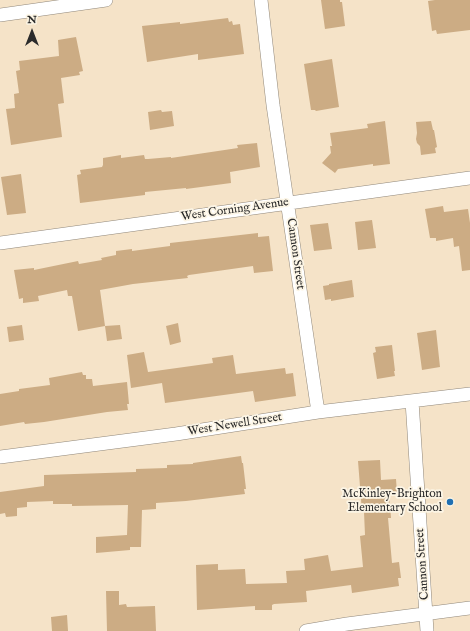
<!DOCTYPE html>
<html>
<head>
<meta charset="utf-8">
<style>
	body { margin:0 }
	#map { position:relative; width:470px; height:631px; overflow:hidden; background:#f5e3c8; font-family:"IM FELL English",serif }
	canvas { display:block }
	.north { position:absolute; left:12px; top:12px; width:40px; height:40px; -webkit-text-stroke:3px #fcf5e5; paint-order:stroke; rotate:0deg; font-size:11px; font-weight:700; line-height:16px; text-align:center; color:#2b2b2b }
	.north::after { content:''; display:block; margin:auto; width:14px; height:18px; background:#2b2b2b; clip-path:polygon(50% 0,100% 100%,50% 72%,0 100%) }
</style>
</head>
<body>
<div id="map">
<canvas width="470" height="631"></canvas>
<div class="north">N</div>
</div>
<script>
const context = document.querySelector('canvas').getContext('2d');
context.lineJoin = 'round';
function paint(path, color) { context.fillStyle = color; context.fill(path, 'evenodd'); }
const shape = rows => new Path2D(rows.map(r => 'M' + r).join(''));
function stroke(path, color, width, dash) { context.strokeStyle = color; context.lineWidth = width; context.lineCap = dash ? 'butt' : 'round'; context.setLineDash(dash || []); context.stroke(path); }
function drawText(font, color, halo, rows, align = 'center') {
  context.font = font + ' "IM FELL English",serif'; context.lineWidth = 3.5; context.setLineDash([]); context.textBaseline = 'middle'; context.strokeStyle = halo; context.fillStyle = color; for (const [text, x, y, turn = 0] of rows) {
    context.save(); context.translate(x, y); context.rotate((+turn || 0) * Math.PI / 180); context.textAlign = isNaN(turn) ? turn : align; if (halo) context.strokeText(text, 0, 0); context.fillText(text, 0, 0); context.restore();
  }
}
paint(shape([
	[321,0,340,0,340,2,342,2,345,26,325,29],
	[435,0,470,0,470,30,437,34,436,30,432,31,428,1],
	[228,18,229,22,232,21,233,25,240,24,244,54,198,60,198,54,147,62,142,26,180,22,180,24],
	[76,37,83,71,79,72,80,75,61,78,64,103,58,104,62,137,11,145,6,109,15,108,14,94,19,93,16,71,20,70,19,61,59,56,58,40],
	[332,59,339,107,316,111,315,110,311,110,304,64],
	[161,110,162,112,172,111,174,126,150,130,148,112],
	[385,121,390,164,373,166,373,164,338,169,335,173,322,163,331,153,330,146,332,146,330,133,368,128,367,124],
	[431,121,433,130,434,130,437,147,435,148,436,153,421,155,420,146,417,143,416,139,417,133,416,122],
	[257,143,260,167,230,172,231,183,186,189,186,188,145,192,145,195,80,203,77,175,81,174,80,170,102,167,103,165,103,158,121,155,121,158,144,155,145,159,148,159,171,157,171,158,238,148,237,145],
	[21,174,26,213,7,215,1,177],
	[443,206,444,212,468,209,470,223,470,270,462,271,459,246,454,247,453,238,436,241,436,238,430,238,425,209],
	[372,220,376,248,358,250,355,222],
	[328,223,332,249,314,251,310,225],
	[258,233,258,237,269,236,273,271,254,273,253,266,189,275,187,276,188,278,133,284,100,290,105,326,120,325,122,339,107,341,105,326,78,331,72,296,68,296,67,290,38,296,39,301,23,303,23,298,19,299,14,270,34,268,34,270,78,261,79,264,102,260,101,258,116,255,116,251,132,249,132,251,170,246,170,243],
	[352,280,354,297,331,301,331,299,325,300,323,286,329,285,329,284],
	[178,323,181,342,170,345,166,326],
	[22,325,24,340,9,342,7,327],
	[436,330,440,367,422,370,417,333],
	[392,345,395,371,394,371,395,376,377,379,373,353,376,352,375,347],
	[144,352,148,372,213,363,212,358,233,355,236,374,285,368,286,374,293,373,296,396,255,402,253,391,165,403,162,383,131,388,127,355],
	[82,372,83,375,86,375,86,379,92,379,93,386,127,382,129,404,127,404,128,410,107,412,44,422,25,424,24,422,0,426,0,394,19,391,19,389,50,385,49,378],
	[241,456,242,463,243,463,246,489,244,489,245,494,186,501,156,503,156,509,142,510,141,547,130,547,130,550,96,553,96,537,127,535,128,505,72,506,72,504,53,504,53,501,27,502,27,507,17,508,17,516,6,517,5,513,0,514,0,492,44,486,44,475,136,472,136,469,167,468,167,465,193,464,193,463],
	[380,460,381,480,396,479,397,493,389,493,391,518,388,518,392,563,399,562,401,578,398,578,399,586,352,593,351,585,306,591,307,602,274,604,272,605,272,610,255,610,255,606,197,610,196,565,218,564,218,570,245,569,246,584,287,583,286,571,305,570,304,559,328,555,331,571,363,567,360,536,365,535,364,512,362,512,358,461],
	[106,591,119,591,119,605,126,604,127,607,155,606,156,631,107,631],
	[67,615,68,631,52,631,51,617]
]), '#ccac84');
const street = shape([
	[261,0,273,105,318,412],
	[0,15,106,0],
	[0,243,470,178],
	[412,401,427,631],
	[0,457,176,434,318,412,470,394],
	[306,631,347,624,470,608]
]);
stroke(street, '#90877a', 14);
stroke(street, '#fff', 13);
for (const [x, y, r, color] of [
	[450,502,4,"#1f6fb2"]
]) { const dot = new Path2D(); dot.arc(x, y, r, 0, 2 * Math.PI); context.fillStyle = color; context.fill(dot); stroke(dot, '#fcf5e5', 1.5); }
drawText('12px', '#2b2b2b', '#fcf5e5', [
	["West Corning Avenue",235,210,-8],
	["Cannon Street",295,254,82],
	["West Newell Street",235,425,-9],
	["Cannon Street",423,564,-94]
]);
drawText('12px', '#2b2b2b', '#fcf5e5', [
	["McKinley-Brighton",442,495],
	["Elementary School",442,509]
], 'right');
</script>
</body>
</html>
